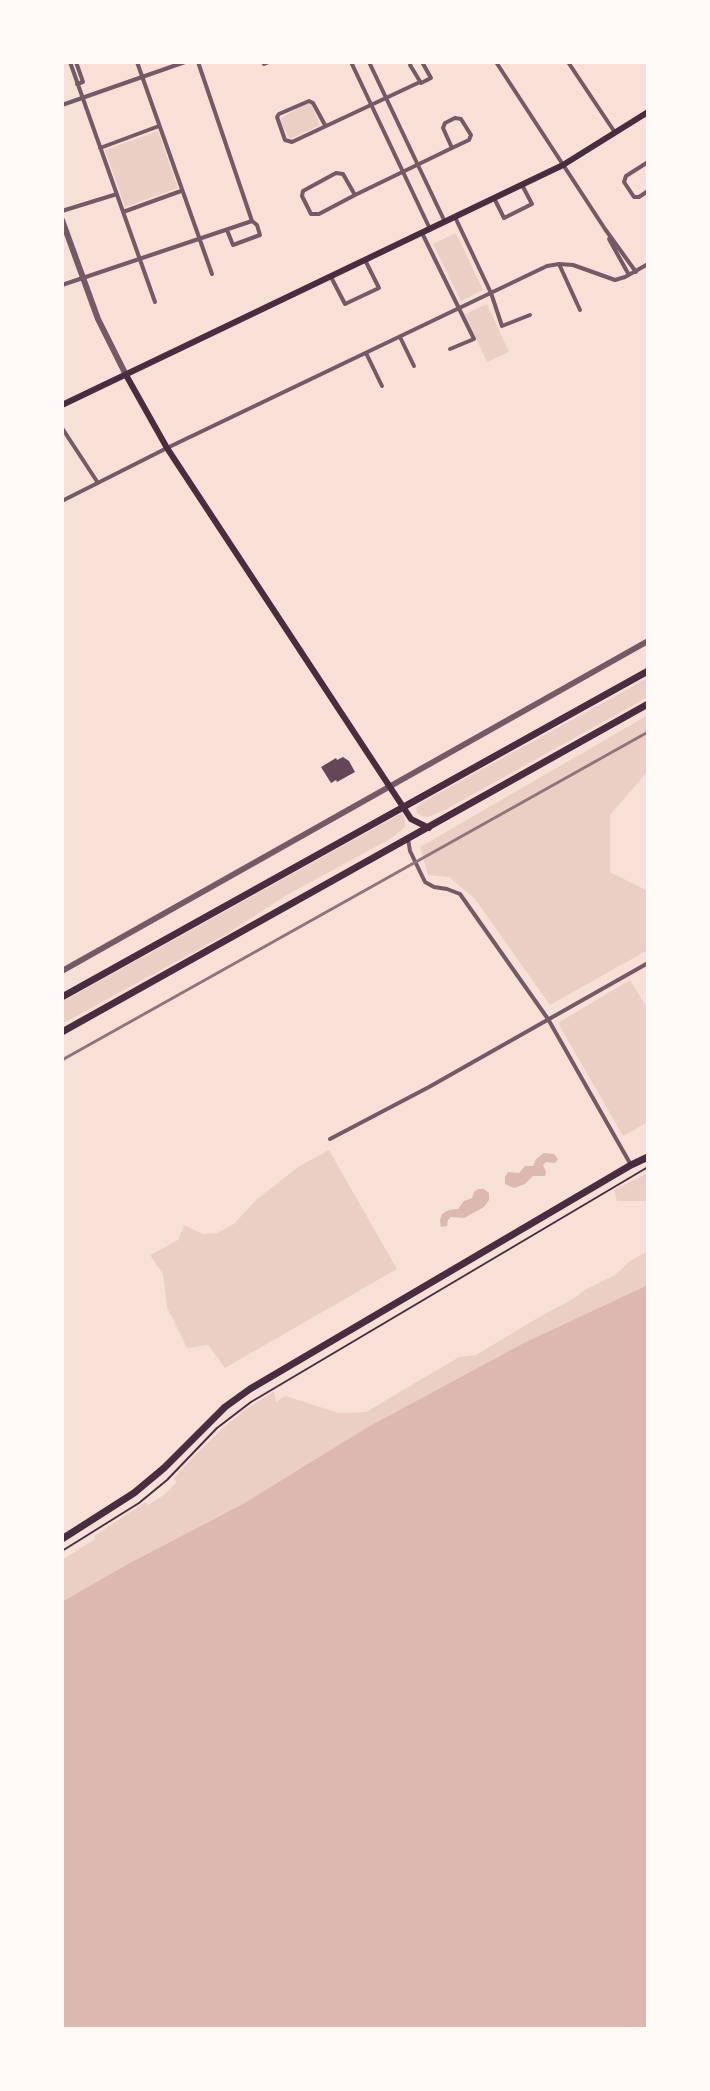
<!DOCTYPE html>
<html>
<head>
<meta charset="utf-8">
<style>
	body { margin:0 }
	#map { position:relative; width:710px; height:2091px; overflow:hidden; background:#f7e1d7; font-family:"Roboto Condensed",sans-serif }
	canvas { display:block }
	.frame { position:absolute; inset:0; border:64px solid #fffaf5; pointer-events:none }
</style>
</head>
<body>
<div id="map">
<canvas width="710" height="2091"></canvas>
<div class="frame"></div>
</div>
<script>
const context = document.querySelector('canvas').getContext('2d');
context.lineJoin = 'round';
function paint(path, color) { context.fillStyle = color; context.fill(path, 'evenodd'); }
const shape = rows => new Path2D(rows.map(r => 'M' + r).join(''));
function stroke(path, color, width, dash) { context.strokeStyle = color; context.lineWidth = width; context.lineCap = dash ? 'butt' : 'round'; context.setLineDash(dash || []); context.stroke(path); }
paint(shape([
	[307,103,311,104,320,125,290,139,282,125,281,118],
	[158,131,178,188,125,207,105,150],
	[456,233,483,290,461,301,433,244],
	[487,304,509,352,487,362,465,314],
	[648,678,648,697,445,810,428,817,422,817,417,813,416,807,421,803],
	[648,715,648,771,610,815,610,872,648,891,648,950,550,1005,475,899,449,877,428,875,420,847],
	[402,813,405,820,405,827,390,839,285,896,225,935,62,1024,62,1002],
	[630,980,648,1009,648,1122,623,1136,558,1023],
	[329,1150,397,1269,225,1368,208,1345,187,1348,167,1307,163,1274,150,1255,178,1240,184,1225,203,1234,217,1233,234,1224,256,1200,298,1167],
	[648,1173,648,1201,617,1201,614,1190],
	[648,1251,648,1354,62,1693,62,1560,95,1539,94,1536,145,1502,148,1505,164,1495,177,1482,173,1479,194,1456,223,1428,245,1410,274,1391,276,1402,285,1396,339,1413,366,1412,459,1357,476,1355,534,1320,571,1300,585,1290,615,1275,630,1261]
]), '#ebcfc5');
paint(shape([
	[544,1153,554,1154,558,1159,555,1163,546,1162,543,1165,546,1172,545,1176,533,1176,525,1184,514,1188,505,1184,505,1177,508,1172,519,1173,525,1166,533,1166,536,1159],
	[478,1189,484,1189,489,1193,489,1200,484,1207,464,1218,451,1217,448,1220,447,1226,441,1227,440,1220,442,1214,449,1210,458,1209,464,1201,472,1198,474,1192],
	[648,1285,648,2029,62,2029,62,1602,130,1563,243,1504,368,1427,524,1343]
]), '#dcb8b0');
paint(shape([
	[343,757,349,761,355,772,337,782,336,780,331,783,321,767,336,758,337,760]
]), '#644757');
stroke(shape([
	[62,1551,139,1503,167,1480,217,1428,251,1402,648,1167]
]), '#4a2c40', 2);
stroke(shape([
	[70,62,155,302],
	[76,62,83,82,77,84],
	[137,62,212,274],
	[198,62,252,221,257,225,260,235,233,245,227,230],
	[263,62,264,64,269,62],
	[351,62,430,229],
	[369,62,445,222],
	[411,62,410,65,421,83,431,78,422,62],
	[496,62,605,229,636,272],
	[568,62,614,131],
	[62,105,185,62],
	[455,118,461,119,471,135,469,140,452,148,443,128,445,123,455,118],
	[325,125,313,103,309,101,279,114,277,117,285,140,292,142,420,82],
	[100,148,159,126],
	[648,162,626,176,624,182,634,197,639,197,648,191],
	[336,173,343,174,355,195,319,214,311,214,302,196,303,191,336,173],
	[355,195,452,148],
	[494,198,504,218,532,204,522,185],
	[62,211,117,194],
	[123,212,181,191],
	[455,217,491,293,502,326,530,315],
	[422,233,474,339,450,349],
	[609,239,629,275],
	[559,264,580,310],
	[331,277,345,304,379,288,365,260],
	[62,285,252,221],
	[400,337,414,366],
	[366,353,382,386],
	[62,428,98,483],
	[62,501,167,448,547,266,559,264,573,265,615,280,625,277,648,264],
	[408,839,410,851,425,882,434,887,447,889,460,894,548,1019,631,1165],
	[330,1139,429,1087,648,963]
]), '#755966', 4);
stroke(shape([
	[62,220,98,319,126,375],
	[62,971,648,641]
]), '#755966', 6);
stroke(shape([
	[126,375,167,448,411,819,429,828],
	[62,405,563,165,648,112]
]), '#4a2c40', 6);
stroke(shape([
	[62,1539,134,1493,164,1468,225,1407,250,1389,631,1165,648,1157]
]), '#4a2c40', 7);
stroke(shape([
	[62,997,648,671],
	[62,1032,648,704]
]), '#4a2c40', 7);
stroke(shape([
	[62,1060,648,732]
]), '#8f747c', 3);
</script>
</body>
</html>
